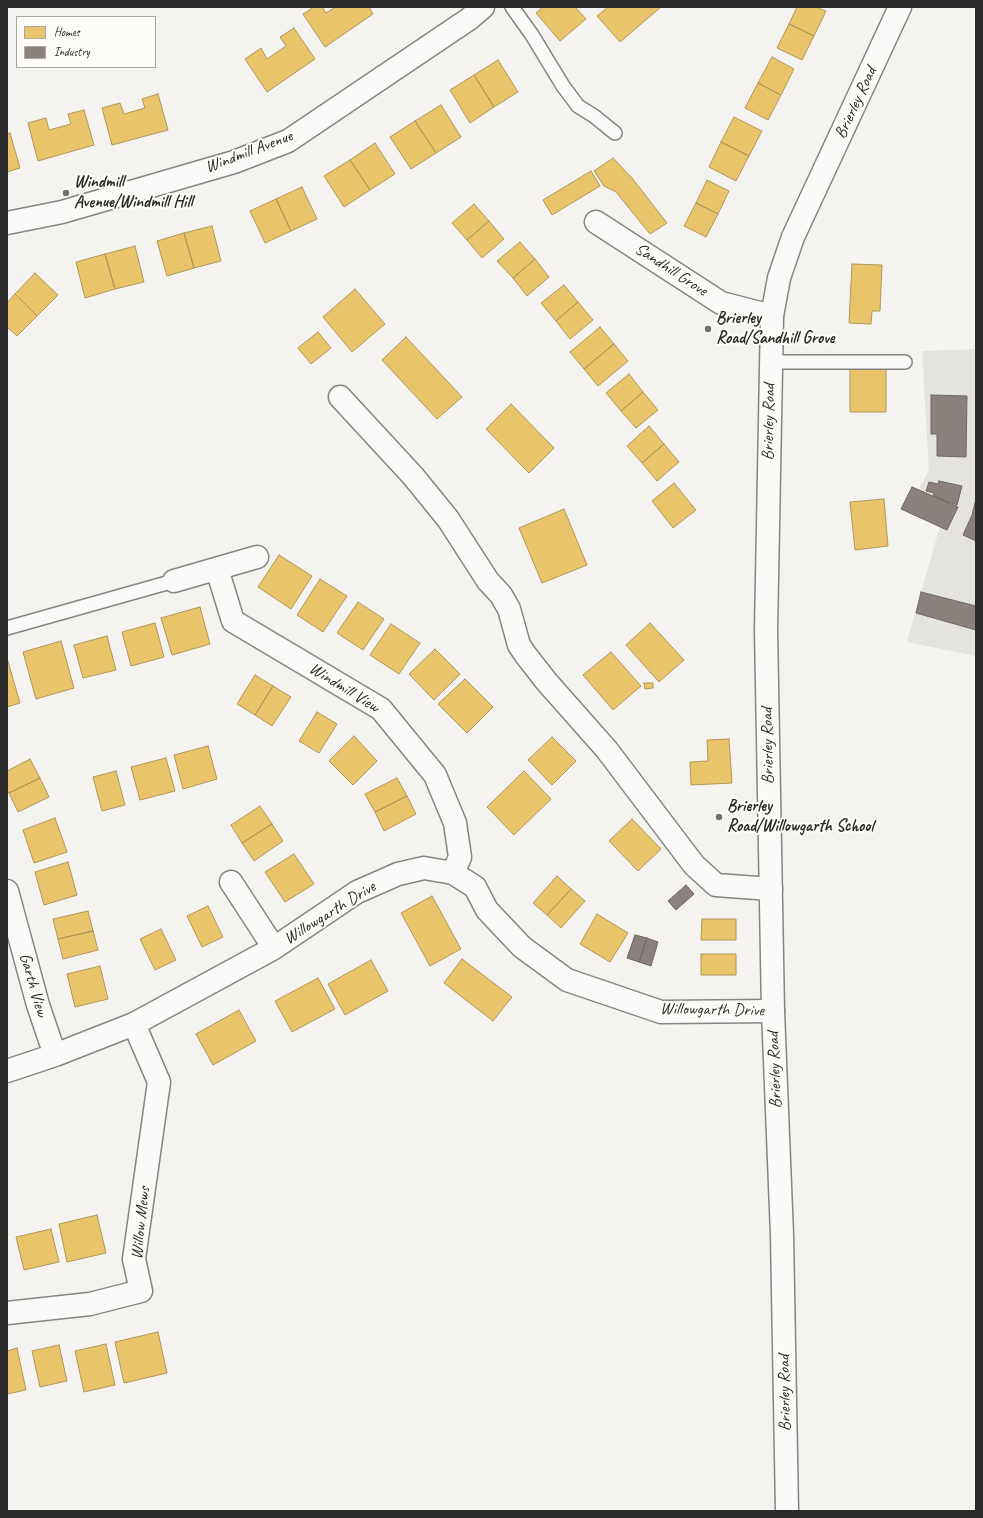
<!DOCTYPE html>
<html>
<head>
<meta charset="utf-8">
<style>
	body { margin:0 }
	#map { position:relative; width:983px; height:1518px; overflow:hidden; background:#f4f3f0; font-family:Caveat,sans-serif }
	canvas { display:block }
	.frame { position:absolute; inset:0; border:8px solid #2b2b2b; pointer-events:none }
	.legend { position:absolute; left:16px; top:16px; width:140px; height:52px; box-sizing:border-box; background:#fdfcf7; border:1px solid #a9a8a5; margin:0; padding:5px 7px; list-style:none; font-size:12px; color:#2b2b2b }
	.legend li { display:flex; align-items:center; gap:8px; height:20px }
	.legend b { width:20px; border:1px solid #a9a8a5 }
</style>
</head>
<body>
<div id="map">
<canvas width="983" height="1518"></canvas>
<div class="frame"></div>
<ul class="legend">
<li><b style="height:11px;background:#e9c46a"></b>Homes</li>
<li><b style="height:11px;background:#8a817c"></b>Industry</li>
</ul>
</div>
<script>
const context = document.querySelector('canvas').getContext('2d');
context.lineJoin = 'round';
function paint(path, color) { context.fillStyle = color; context.fill(path, 'evenodd'); }
const shape = rows => new Path2D(rows.map(r => 'M' + r).join(''));
function stroke(path, color, width, dash) { context.strokeStyle = color; context.lineWidth = width; context.lineCap = dash ? 'butt' : 'round'; context.setLineDash(dash || []); context.stroke(path); }
function drawText(font, color, halo, rows, align = 'center') {
  context.font = font + ' Caveat,sans-serif'; context.lineWidth = 4; context.setLineDash([]); context.textBaseline = 'middle'; context.strokeStyle = halo; context.fillStyle = color; for (const [text, x, y, turn = 0] of rows) {
    context.save(); context.translate(x, y); context.rotate((+turn || 0) * Math.PI / 180); context.textAlign = isNaN(turn) ? turn : align; if (halo) context.strokeText(text, 0, 0); context.fillText(text, 0, 0); context.restore();
  }
}
paint(shape([
	[976,349,976,656,907,642,940,526,913,500,929,470,922,351]
]), '#e4e3df');
const homes = shape([
	[314,7,322,7,326,13,336,7,369,7,373,14,325,47,303,14,314,7],
	[543,7,575,7,586,19,560,41,536,13,543,7],
	[608,7,661,7,620,42,597,16,608,7],
	[797,7,816,7,826,11,814,36,789,24,797,7],
	[789,24,814,36,802,60,777,48,789,24],
	[294,28,315,59,267,92,245,59,261,48,267,59,286,46,280,37,294,28],
	[772,57,794,69,781,95,758,83,772,57],
	[498,60,518,92,494,107,474,75,498,60],
	[474,75,494,107,470,123,450,90,474,75],
	[758,83,781,95,768,120,745,108,758,83],
	[158,94,168,130,112,145,102,108,120,103,124,114,145,108,142,99,158,94],
	[441,105,461,137,436,153,415,121,441,105],
	[84,110,94,145,38,161,28,123,46,118,49,130,71,124,68,114,84,110],
	[734,117,762,131,749,156,721,142,734,117],
	[415,121,436,153,411,169,390,137,415,121],
	[10,133,20,168,7,172,7,134,10,133],
	[721,142,749,156,736,181,709,167,721,142],
	[375,143,395,174,370,190,350,160,375,143],
	[613,158,632,178,667,223,650,234,616,192,604,186,594,171,613,158],
	[350,160,370,190,344,207,324,176,350,160],
	[591,171,600,186,552,215,543,200,591,171],
	[707,180,729,191,718,214,696,203,707,180],
	[302,187,317,219,291,231,276,199,302,187],
	[276,199,291,231,265,243,250,211,276,199],
	[696,203,718,214,706,237,684,226,696,203],
	[474,204,489,221,467,240,452,223,474,204],
	[489,221,504,239,482,258,467,240,489,221],
	[212,226,221,261,194,268,184,233,212,226],
	[184,233,194,268,167,276,157,241,184,233],
	[520,242,535,259,513,278,497,261,520,242],
	[135,246,144,282,115,289,105,254,135,246],
	[105,254,115,289,85,298,76,262,105,254],
	[535,259,549,277,527,296,513,278,535,259],
	[852,264,882,265,880,311,872,311,871,324,849,323,852,264],
	[35,273,58,295,37,316,15,294,35,273],
	[564,285,578,302,556,321,541,303,564,285],
	[355,289,385,324,352,352,323,317,355,289],
	[15,294,37,316,17,336,7,327,7,303,15,294],
	[578,302,593,320,570,339,556,321,578,302],
	[600,327,614,344,584,369,570,352,600,327],
	[318,332,331,348,311,364,298,348,318,332],
	[406,337,462,397,437,419,382,360,406,337],
	[614,344,628,361,598,386,584,369,614,344],
	[886,368,886,412,850,412,850,369,886,368],
	[629,374,643,392,621,411,606,393,629,374],
	[643,392,658,410,636,428,621,411,643,392],
	[511,404,554,448,529,473,486,429,511,404],
	[649,426,664,444,642,463,627,446,649,426],
	[664,444,679,462,657,481,642,463,664,444],
	[674,483,696,510,673,528,652,501,674,483],
	[884,499,888,546,855,550,850,502,884,499],
	[564,509,587,565,542,583,519,528,564,509],
	[279,555,312,576,291,609,258,587,279,555],
	[320,579,347,596,323,632,297,615,320,579],
	[358,602,384,619,363,650,337,633,358,602],
	[200,607,210,644,172,655,161,618,200,607],
	[155,623,164,657,131,666,122,632,155,623],
	[650,623,684,660,659,682,626,645,650,623],
	[391,624,420,643,399,674,370,655,391,624],
	[107,636,116,670,83,678,74,645,107,636],
	[61,641,74,688,36,699,23,652,61,641],
	[435,649,460,674,434,700,409,674,435,649],
	[611,652,641,686,613,710,583,675,611,652],
	[7,658,20,703,7,707,7,658],
	[255,675,273,686,255,715,237,704,255,675],
	[465,679,493,707,467,733,438,704,465,679],
	[644,683,653,683,653,688,645,689,644,683],
	[273,686,291,697,272,726,255,715,273,686],
	[317,712,337,724,319,753,299,741,317,712],
	[354,736,377,761,353,785,329,761,354,736],
	[552,737,576,761,552,785,528,760,552,737],
	[729,739,732,783,691,785,690,762,708,761,707,740,729,739],
	[208,746,217,779,183,789,174,755,208,746],
	[166,758,175,791,140,800,131,767,166,758],
	[30,759,40,778,9,793,7,790,7,771,30,759],
	[116,771,125,805,102,811,93,777,116,771],
	[524,771,551,799,514,835,487,807,524,771],
	[40,778,49,797,18,812,9,793,40,778],
	[397,778,407,796,375,812,365,794,397,778],
	[407,796,416,814,384,831,375,812,407,796],
	[260,806,272,824,242,843,231,825,260,806],
	[55,818,67,852,34,863,23,830,55,818],
	[632,819,661,849,638,871,609,841,632,819],
	[272,824,283,841,254,861,242,843,272,824],
	[294,854,314,884,285,902,265,872,294,854],
	[68,862,77,895,44,905,35,872,68,862],
	[557,876,571,889,547,915,533,903,557,876],
	[571,889,585,901,561,928,547,915,571,889],
	[432,896,461,949,430,966,401,913,432,896],
	[208,906,223,937,202,947,187,916,208,906],
	[88,911,93,931,58,939,53,919,88,911],
	[597,914,628,933,610,962,580,944,597,914],
	[702,919,736,919,736,940,701,940,702,919],
	[161,929,176,960,155,970,140,939,161,929],
	[93,931,98,950,63,959,58,939,93,931],
	[701,954,736,954,736,975,701,975,701,954],
	[462,959,512,997,493,1021,444,983,462,959],
	[371,960,388,991,345,1015,328,984,371,960],
	[100,966,108,999,75,1007,67,974,100,966],
	[318,978,335,1009,292,1032,275,1001,318,978],
	[239,1010,256,1041,213,1065,196,1034,239,1010],
	[97,1215,106,1253,67,1262,59,1224,97,1215],
	[51,1229,59,1262,24,1270,16,1237,51,1229],
	[158,1332,167,1373,124,1383,115,1342,158,1332],
	[106,1344,115,1385,84,1392,75,1351,106,1344],
	[59,1345,67,1381,40,1387,32,1351,59,1345],
	[17,1348,26,1390,7,1394,7,1351,17,1348]
]);
paint(homes, '#e9c46a');
stroke(homes, '#b09657', 1);
const industry = shape([
	[931,395,967,396,966,457,937,456,937,434,931,434,931,395],
	[939,481,962,486,957,505,933,496,934,493,926,491,929,482,938,484,939,481],
	[912,487,958,507,947,530,901,509,912,487],
	[976,499,976,541,963,535,972,515,976,499],
	[921,592,976,606,976,630,916,613,921,592],
	[686,885,694,894,676,910,668,901,686,885],
	[635,935,647,938,639,962,627,958,635,935],
	[647,938,658,942,651,966,639,962,647,938]
]);
paint(industry, '#8a817c');
stroke(industry, '#6e6764', 1);
const service = shape([
	[512,7,532,35,563,86,578,106,594,116,615,133],
	[770,362,905,362],
	[7,628,174,581]
]);
const minor = shape([
	[596,222,721,303,772,316],
	[7,223,62,212,234,162,288,141,469,19,483,7],
	[340,397,413,476,448,519,488,581,501,595,509,609,519,645,525,654,546,681,607,750,694,865,716,885,771,889],
	[217,569,233,621,381,709,435,775,455,823,460,857,453,873],
	[174,581,257,557],
	[231,882,274,948],
	[7,891,38,1005,55,1055],
	[7,1071,55,1055,134,1024,274,948,357,892,398,874,424,868,453,873,475,887,487,910,522,947,567,980,661,1012,773,1011],
	[7,1313,90,1304,141,1291,134,1259,159,1082,134,1024]
]);
const tertiary = shape([
	[787,1511,782,1235,773,1011,766,630,772,316,779,278,793,237,900,7]
]);
stroke(service, '#858584', 16);
stroke(minor, '#858584', 25);
stroke(tertiary, '#858584', 25);
stroke(service, '#fafaf8', 13);
stroke(minor, '#fafaf8', 22);
stroke(tertiary, '#fafaf8', 22);
for (const [x, y, r, color] of [
	[66,193,4,"#717170"],
	[708,329,4,"#717170"],
	[719,817,4,"#717170"]
]) { const dot = new Path2D(); dot.arc(x, y, r, 0, 2 * Math.PI); context.fillStyle = color; context.fill(dot); stroke(dot, '#fdfcf7', 1.5); }
drawText('17px', '#2b2b2b', '#fdfcf7', [
	["Brierley Road",856,103,-65],
	["Windmill Avenue",249,152,-21],
	["Sandhill Grove",671,270,33],
	["Brierley Road",769,422,-89],
	["Windmill View",344,688,32],
	["Brierley Road",768,746,-91],
	["Willowgarth Drive",330,913,-32],
	["Garth View",33,985,74],
	["Willowgarth Drive",712,1010,1],
	["Brierley Road",775,1070,-92],
	["Willow Mews",141,1223,-84],
	["Brierley Road",785,1393,-91]
]);
drawText('bold 17px', '#2b2b2b', '#fdfcf7', [
	["Windmill",74,183],
	["Avenue/Windmill Hill",74,203],
	["Brierley",716,319],
	["Road/Sandhill Grove",716,339],
	["Brierley",727,807],
	["Road/Willowgarth School",727,827]
], 'left');
</script>
</body>
</html>
